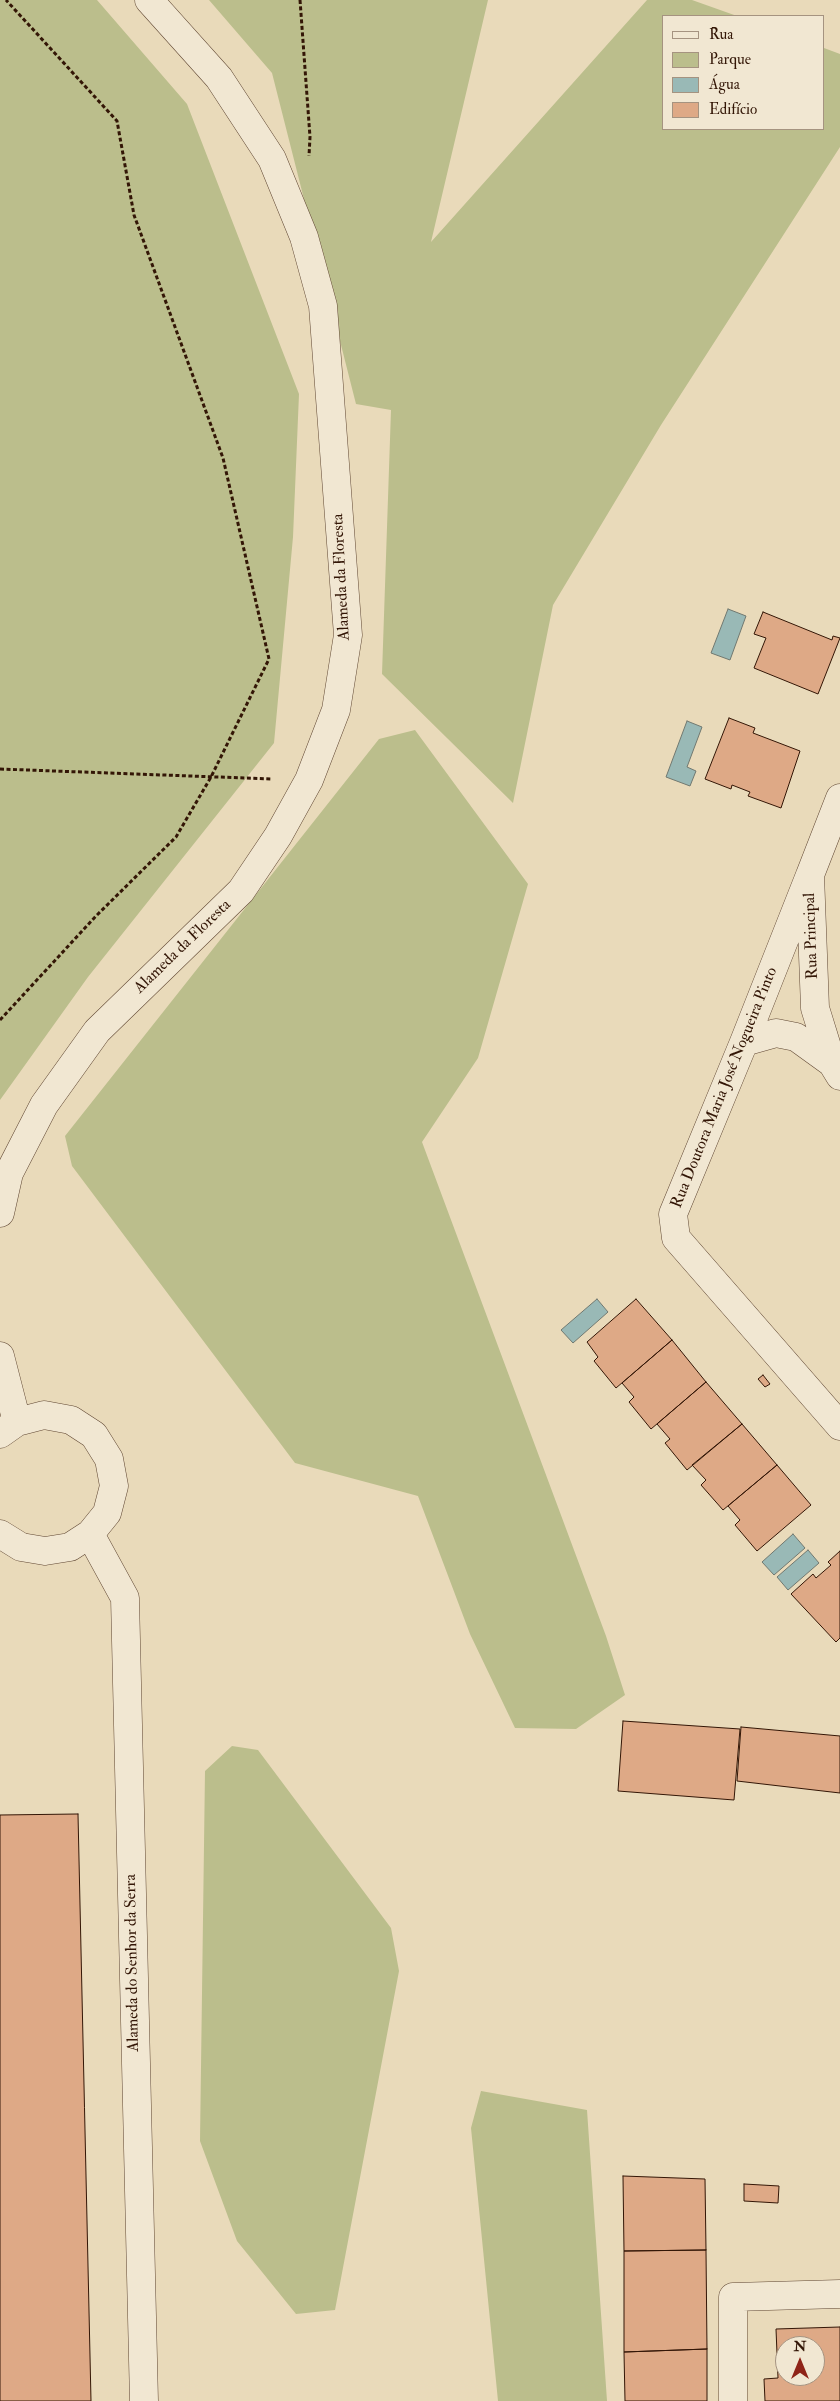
<!DOCTYPE html>
<html>
<head>
<meta charset="utf-8">
<style>
	body { margin:0 }
	#map { position:relative; width:840px; height:2401px; overflow:hidden; background:#e9daba; font-family:"IM FELL Double Pica",serif }
	canvas { display:block }
	.legend { position:absolute; left:662px; top:15px; width:162px; height:115px; box-sizing:border-box; background:#f1e7d2; border:1px solid #a59380; margin:0; padding:6px 9px; list-style:none; font-size:15px; color:#331606 }
	.legend li { display:flex; align-items:center; gap:10px; height:25px }
	.legend b { width:25px; border:1px solid #a59380 }
	.north { position:absolute; left:775px; top:2336px; width:50px; height:50px; box-sizing:border-box; background:#f1e7d2; border:1px solid #a59380; border-radius:50%; rotate:0deg; font-size:14px; font-weight:700; line-height:20px; text-align:center; color:#331606 }
	.north::after { content:''; display:block; margin:auto; width:18px; height:22px; background:#8f2418; clip-path:polygon(50% 0,100% 100%,50% 72%,0 100%) }
</style>
</head>
<body>
<div id="map">
<canvas width="840" height="2401"></canvas>
<ul class="legend">
<li><b style="height:6px;background:#f1e7d2"></b>Rua</li>
<li><b style="height:14px;background:#bbbe8c"></b>Parque</li>
<li><b style="height:14px;background:#99b9b6"></b>Água</li>
<li><b style="height:14px;background:#dea986"></b>Edifício</li>
</ul>
<div class="north">N</div>
</div>
<script>
const context = document.querySelector('canvas').getContext('2d');
context.lineJoin = 'round';
function paint(path, color) { context.fillStyle = color; context.fill(path, 'evenodd'); }
const shape = rows => new Path2D(rows.map(r => 'M' + r).join(''));
function stroke(path, color, width, dash) { context.strokeStyle = color; context.lineWidth = width; context.lineCap = dash ? 'butt' : 'round'; context.setLineDash(dash || []); context.stroke(path); }
function drawText(font, color, halo, rows, align = 'center') {
  context.font = font + ' "IM FELL Double Pica",serif'; context.lineWidth = 4; context.setLineDash([]); context.textBaseline = 'middle'; context.strokeStyle = halo; context.fillStyle = color; for (const [text, x, y, turn = 0] of rows) {
    context.save(); context.translate(x, y); context.rotate((+turn || 0) * Math.PI / 180); context.textAlign = isNaN(turn) ? turn : align; if (halo) context.strokeText(text, 0, 0); context.fillText(text, 0, 0); context.restore();
  }
}
paint(shape([
	[0,0,97,0,187,104,299,394,293,537,274,743,88,977,0,1100],
	[209,0,488,0,431,242,647,0,692,0,737,16,664,16,664,129,824,129,824,48,840,54,840,147,661,425,553,605,513,803,382,674,391,410,356,404,272,73],
	[415,730,528,884,478,1058,422,1142,606,1636,625,1695,576,1729,515,1728,470,1634,418,1496,295,1463,72,1166,65,1136,379,739],
	[232,1746,258,1750,391,1928,399,1971,335,2310,296,2314,237,2241,200,2141,205,1771],
	[481,2091,587,2110,607,2401,498,2401,471,2128]
]), '#bbbe8c');
const water = shape([
	[728,609,746,616,730,660,711,653,728,609],
	[687,721,702,727,687,767,696,771,690,786,666,777,687,721],
	[597,1299,608,1312,573,1343,561,1330,597,1299],
	[793,1534,805,1548,774,1575,762,1562,793,1534],
	[808,1550,819,1563,788,1590,777,1577,808,1550]
]);
paint(water, '#99b9b6');
stroke(water, '#707870', 1);
const building = shape([
	[763,612,832,640,833,636,840,638,818,694,754,668,766,638,754,634,763,612],
	[729,718,755,728,753,733,800,751,781,808,748,796,750,792,732,785,731,789,705,779,729,718],
	[636,1299,672,1340,616,1388,594,1361,598,1357,587,1342,636,1299],
	[672,1340,706,1382,651,1429,629,1402,634,1397,622,1383,672,1340],
	[763,1375,770,1384,765,1387,758,1379,763,1375],
	[706,1382,742,1424,687,1470,665,1443,670,1439,657,1424,706,1382],
	[742,1424,777,1465,723,1510,701,1485,706,1480,692,1465,742,1424],
	[777,1465,811,1505,757,1551,735,1525,740,1520,728,1506,777,1465],
	[840,1551,840,1638,836,1642,791,1594,813,1574,816,1578,831,1565,828,1562,840,1551],
	[623,1721,740,1729,734,1800,618,1791,623,1721],
	[741,1727,840,1736,840,1793,737,1781,741,1727],
	[78,1814,91,2401,0,2401,0,1815,78,1814],
	[623,2176,705,2179,706,2250,624,2251,623,2176],
	[744,2184,779,2186,778,2203,744,2201,744,2184],
	[706,2250,707,2349,624,2352,624,2251,706,2250],
	[840,2327,840,2401,765,2401,764,2379,778,2378,776,2329,840,2327],
	[785,2346,815,2346,815,2376,785,2376,785,2346],
	[707,2349,707,2401,625,2401,624,2352,707,2349]
]);
paint(building, '#dea986');
stroke(building, '#331606', 1);
const minor = shape([
	[840,798,810,875,815,1008,832,1063,840,1076],
	[810,875,744,1042,673,1214,676,1238,840,1426],
	[744,1042,776,1033,796,1037,832,1063],
	[0,1213,9,1173,44,1105,97,1031,241,891,278,836,309,780,336,710,348,635,323,306,304,237,272,159,219,78,149,0],
	[0,1356,17,1422],
	[0,1434,17,1422,44,1415,71,1420,94,1435,109,1459,114,1486,107,1513,90,1534,70,1547,45,1551,21,1547,0,1534],
	[90,1534,125,1598,144,2401],
	[733,2401,733,2297,840,2294]
]);
stroke(minor, '#604733', 29);
stroke(shape([
	[300,0,310,137,309,156],
	[0,769,272,779],
	[0,1020,96,916,176,837,211,777,269,659,223,458,134,215,117,121,6,0]
]), '#331606', 3, [4, 2.5]);
stroke(minor, '#f1e7d2', 28);
drawText('16px', '#331606', '#f1e7d2', [
	["Alameda da Floresta",342,577,-93],
	["Rua Principal",812,936,-92],
	["Alameda da Floresta",183,947,-44],
	["Rua Doutora Maria José Nogueira Pinto",725,1088,-68],
	["Alameda do Senhor da Serra",133,1963,-91]
]);
</script>
</body>
</html>
